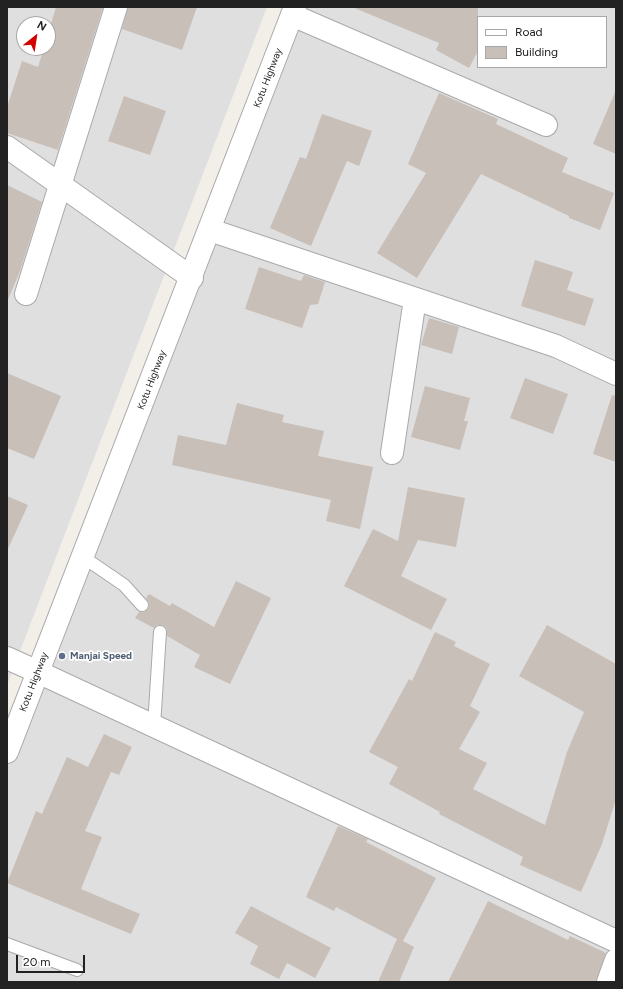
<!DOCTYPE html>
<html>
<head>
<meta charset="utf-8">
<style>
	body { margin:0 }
	#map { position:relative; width:623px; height:989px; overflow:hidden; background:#f2efe9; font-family:Figtree,sans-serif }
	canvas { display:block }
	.frame { position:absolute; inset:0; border:8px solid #222; pointer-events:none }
	.legend { position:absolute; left:477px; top:16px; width:130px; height:52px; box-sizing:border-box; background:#fff; border:1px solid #a7a7a7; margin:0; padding:5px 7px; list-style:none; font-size:12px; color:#222 }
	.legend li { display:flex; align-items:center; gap:8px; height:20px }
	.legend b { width:20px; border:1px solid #a7a7a7 }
	.north { position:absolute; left:16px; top:16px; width:40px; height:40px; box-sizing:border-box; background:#fff; border:1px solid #a7a7a7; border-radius:50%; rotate:30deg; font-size:11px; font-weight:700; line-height:16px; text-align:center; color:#222 }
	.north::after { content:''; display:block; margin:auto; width:14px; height:18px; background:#d40000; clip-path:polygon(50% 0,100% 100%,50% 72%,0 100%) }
	.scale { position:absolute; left:16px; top:955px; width:69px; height:18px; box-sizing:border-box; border:2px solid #222; border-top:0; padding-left:5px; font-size:12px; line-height:14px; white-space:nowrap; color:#222; -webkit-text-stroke:3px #fff; paint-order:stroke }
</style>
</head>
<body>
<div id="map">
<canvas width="623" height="989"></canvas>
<div class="frame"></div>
<ul class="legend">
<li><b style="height:5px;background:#fff"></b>Road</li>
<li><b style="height:11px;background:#c7bfb8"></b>Building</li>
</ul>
<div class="north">N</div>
<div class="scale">20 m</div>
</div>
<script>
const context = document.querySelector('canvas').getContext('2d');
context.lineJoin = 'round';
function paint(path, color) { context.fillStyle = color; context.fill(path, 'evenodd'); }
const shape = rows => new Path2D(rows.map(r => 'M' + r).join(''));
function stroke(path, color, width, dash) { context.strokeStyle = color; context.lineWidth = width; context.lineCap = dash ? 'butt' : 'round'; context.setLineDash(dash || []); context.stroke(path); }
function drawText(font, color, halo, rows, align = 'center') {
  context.font = font + ' Figtree,sans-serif'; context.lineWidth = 3.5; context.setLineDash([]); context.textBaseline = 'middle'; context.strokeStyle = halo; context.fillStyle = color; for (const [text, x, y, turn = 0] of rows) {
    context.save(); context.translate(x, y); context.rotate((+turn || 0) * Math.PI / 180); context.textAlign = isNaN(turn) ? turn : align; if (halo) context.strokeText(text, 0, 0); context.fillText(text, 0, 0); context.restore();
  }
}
paint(shape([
	[7,7,267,7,7,685],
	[24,24,48,24,48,48,24,48],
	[295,7,616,7,616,982,7,982,7,752],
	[478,17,606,17,606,67,478,67]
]), '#e0dfdf');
paint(shape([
	[56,7,103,7,58,150,7,133,7,107,22,61,38,67,44,48,48,48,48,34],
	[128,7,197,7,182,50,122,29],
	[352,7,478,7,478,51,469,68,436,50,439,43],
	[616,90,616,154,593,144],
	[439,93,498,119,496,124,568,158,562,172,614,193,600,230,569,218,569,216,481,174,417,278,377,253,426,173,408,164],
	[124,96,166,111,150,155,108,141],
	[322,114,372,131,359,166,347,161,311,246,270,228,300,157,306,159],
	[7,185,42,202,20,271,7,302],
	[535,260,573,272,567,290,594,299,585,326,521,306],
	[259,267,301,281,304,275,325,282,318,304,310,305,302,328,245,309],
	[429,318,459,327,452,354,421,345],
	[7,373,61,396,34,459,7,448],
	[525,378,568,394,553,434,510,418],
	[425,386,470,398,464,421,468,421,460,450,411,437],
	[612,395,616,396,616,462,593,454],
	[237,403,284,415,282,422,324,431,318,456,373,467,360,529,326,521,331,500,172,465,178,435,226,445],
	[408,487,465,498,456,547,418,540,401,576,447,599,431,630,344,586,373,529,398,541],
	[7,496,28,505,7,551],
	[236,581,271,598,230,684,194,667,200,655,167,636,167,629,164,626,157,625,154,628,135,618,139,612,144,612,149,608,149,603,146,598,149,594,170,606,172,603,214,627],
	[547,625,616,664,616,799,602,844,581,892,520,865,523,857,439,814,440,812,389,784,398,767,369,752,409,679,412,681,435,632,456,642,454,646,490,664,470,706,480,712,459,749,487,763,473,789,545,825,567,752,584,712,519,676],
	[104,734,132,747,119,775,111,772,85,831,102,837,81,889,140,914,131,934,7,883,36,811,42,814,67,757,88,767],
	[338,826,368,839,366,842,436,878,403,941,414,947,399,982,378,982,397,939,336,907,334,911,306,897],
	[488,901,568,940,570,936,606,953,596,982,448,982],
	[251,906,331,948,315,978,287,963,279,979,250,964,258,946,235,933]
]), '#c7bfb8');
const service = shape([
	[83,557,124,585,142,605],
	[154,726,160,632],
	[7,944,77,970]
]);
const minor = shape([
	[292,15,546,125],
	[7,147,192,278],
	[210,230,556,346,616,374],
	[26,294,116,7],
	[392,453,415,299],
	[7,658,38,672],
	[608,982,616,960]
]);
const tertiary = shape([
	[38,672,616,941],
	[7,752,295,7]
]);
stroke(service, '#a9a9a9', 14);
stroke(minor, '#a9a9a9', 24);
stroke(tertiary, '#a9a9a9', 24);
stroke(service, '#fff', 12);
stroke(minor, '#fff', 22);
stroke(tertiary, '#fff', 22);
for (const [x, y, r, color] of [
	[62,656,4,"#5c6f8a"]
]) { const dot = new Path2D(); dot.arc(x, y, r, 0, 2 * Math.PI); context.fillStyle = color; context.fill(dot); stroke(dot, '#fff', 1.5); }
drawText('10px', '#222', '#fff', [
	["Kotu Highway",268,78,-69],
	["Kotu Highway",152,380,-69],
	["Kotu Highway",34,682,-69]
]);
drawText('bold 10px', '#4e5e75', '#fff', [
	["Manjai Speed",70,656]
], 'left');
</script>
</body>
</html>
